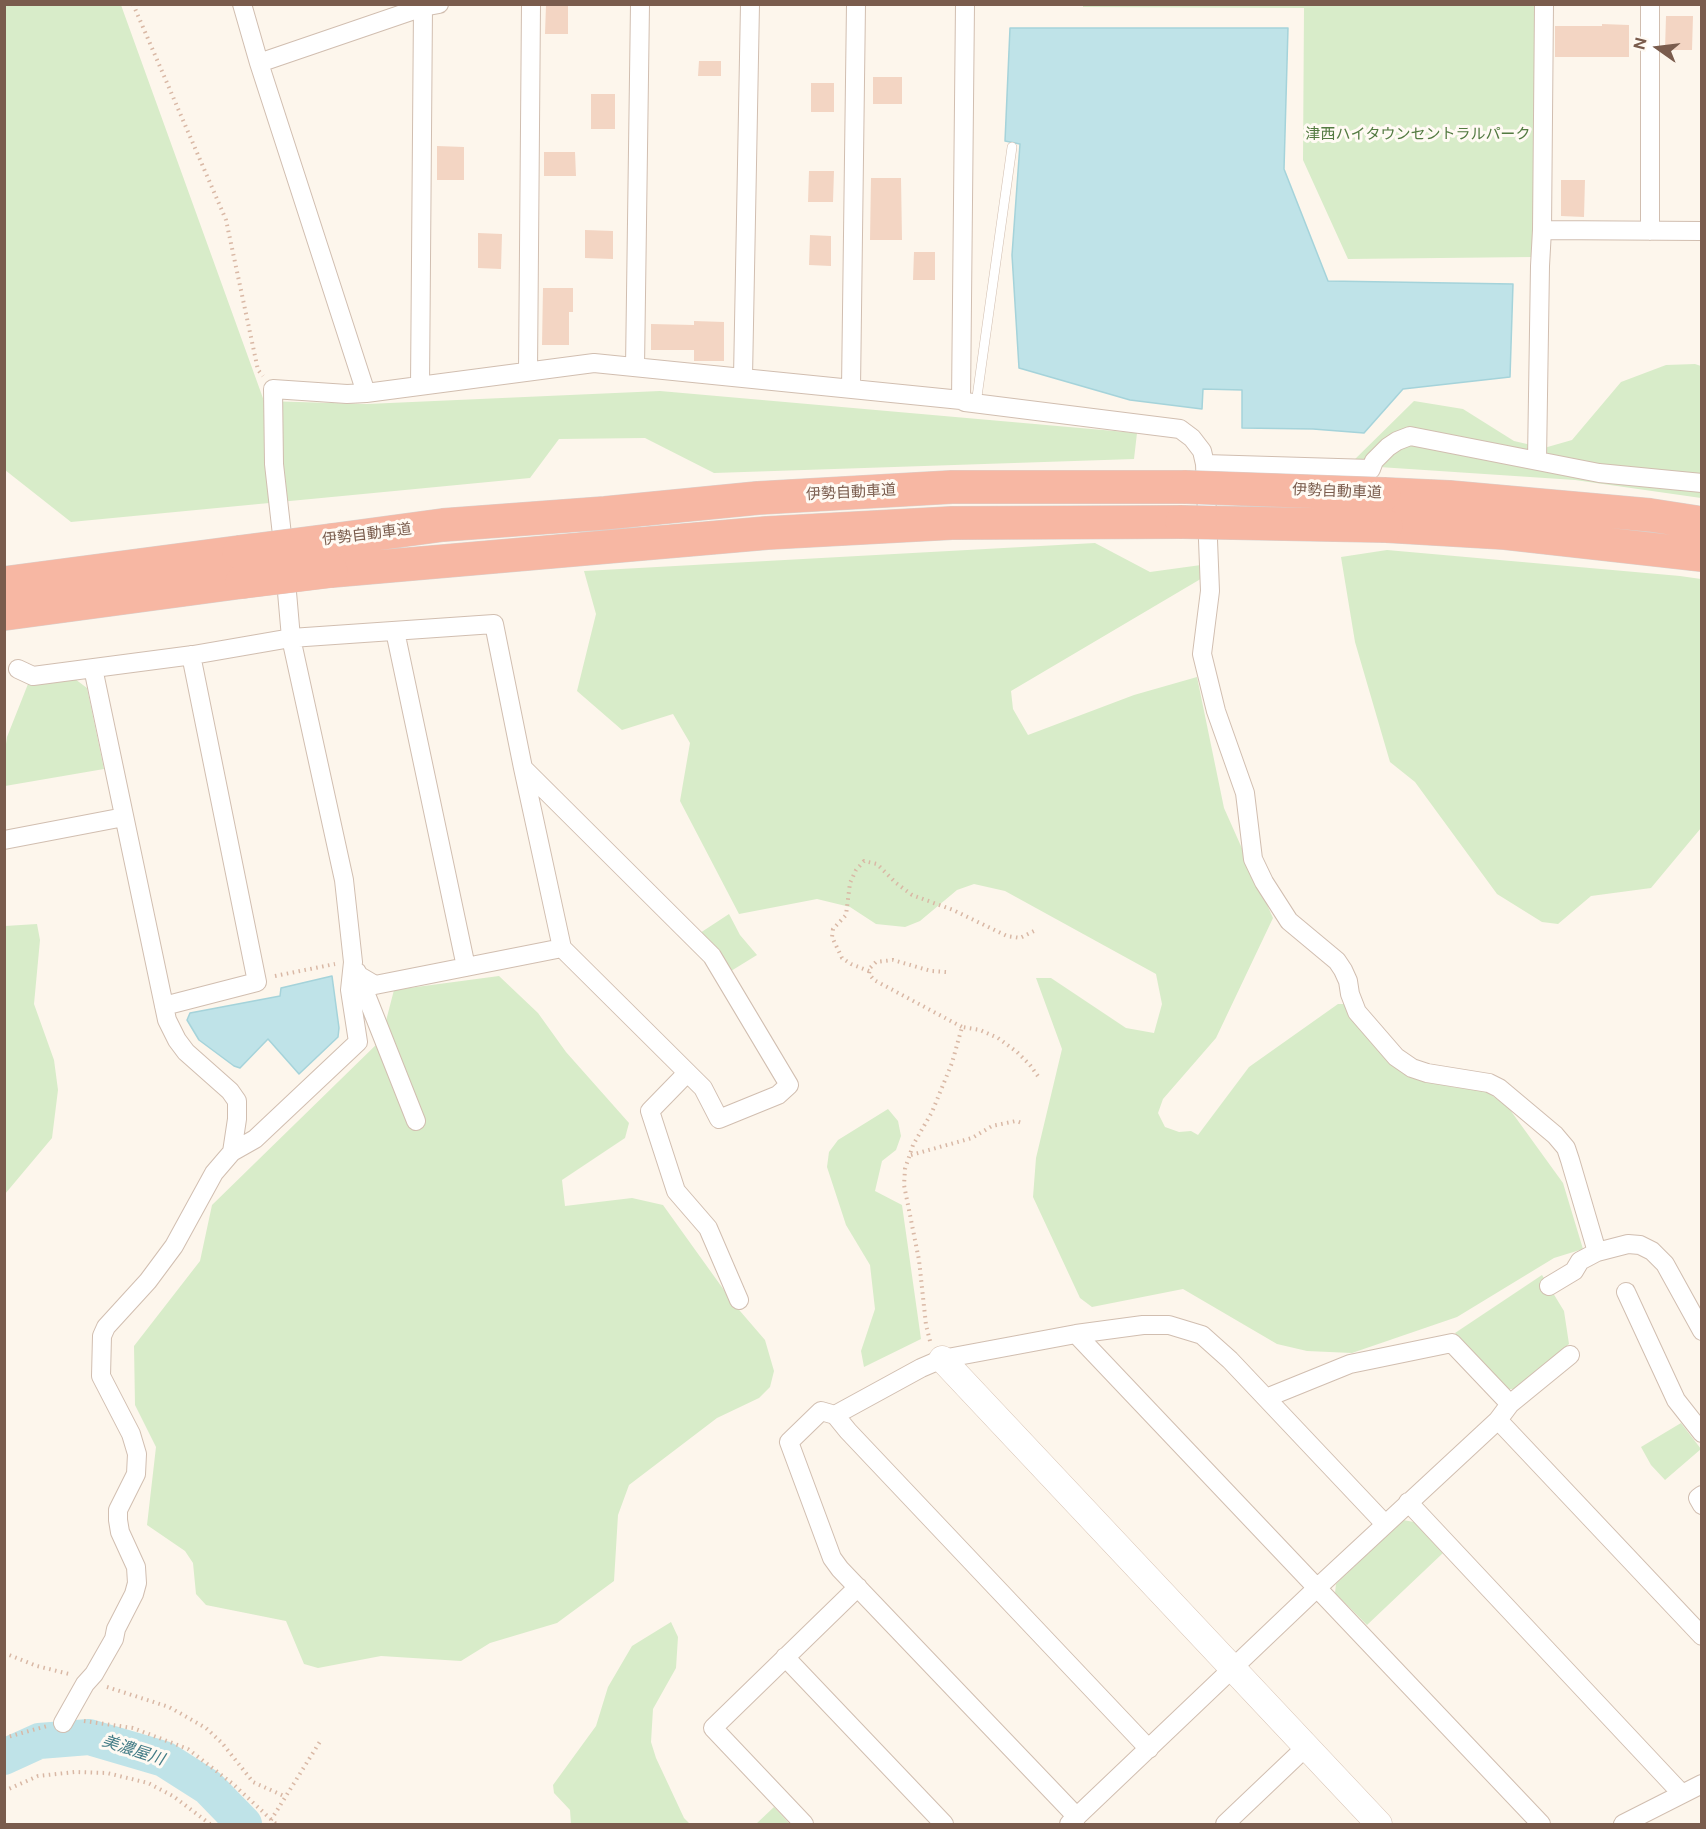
<!DOCTYPE html>
<html>
<head>
<meta charset="utf-8">
<style>
	body { margin:0 }
	#map { position:relative; width:1706px; height:1829px; overflow:hidden; background:#fdf6ec; font-family:"DM Sans",sans-serif }
	canvas { display:block }
	.frame { position:absolute; inset:0; border:6px solid #7a5c4d; pointer-events:none }
	.north { position:absolute; left:1628px; top:18px; width:60px; height:60px; -webkit-text-stroke:4px #fffaf3; paint-order:stroke; rotate:284deg; font-size:16px; font-weight:700; line-height:24px; text-align:center; color:#7a5c4d }
	.north::after { content:''; display:block; margin:auto; width:21px; height:27px; background:#7a5c4d; clip-path:polygon(50% 0,100% 100%,50% 72%,0 100%) }
</style>
</head>
<body>
<div id="map">
<canvas width="1706" height="1829"></canvas>
<div class="frame"></div>
<div class="north">N</div>
</div>
<script>
const context = document.querySelector('canvas').getContext('2d');
context.lineJoin = 'round';
function paint(path, color) { context.fillStyle = color; context.fill(path, 'evenodd'); }
const shape = rows => new Path2D(rows.map(r => 'M' + r).join(''));
function stroke(path, color, width, dash) { context.strokeStyle = color; context.lineWidth = width; context.lineCap = dash ? 'butt' : 'round'; context.setLineDash(dash || []); context.stroke(path); }
function drawText(font, color, halo, rows, align = 'center') {
  context.font = font + ' "DM Sans","Noto Sans JP",sans-serif'; context.lineWidth = 6; context.setLineDash([]); context.textBaseline = 'middle'; context.strokeStyle = halo; context.fillStyle = color; for (const [text, x, y, turn = 0] of rows) {
    context.save(); context.translate(x, y); context.rotate((+turn || 0) * Math.PI / 180); context.textAlign = isNaN(turn) ? turn : align; if (halo) context.strokeText(text, 0, 0); context.fillText(text, 0, 0); context.restore();
  }
}
paint(shape([
	[1083,4,1535,5,1533,257,1348,259,1303,160,1304,8,1083,7],
	[4,5,121,5,264,401,367,404,660,391,1137,433,1134,459,714,473,645,438,559,439,530,478,71,522,5,470],
	[1695,364,1701,366,1701,498,1575,480,1349,465,1414,401,1463,409,1514,441,1544,448,1572,440,1621,382,1666,365],
	[1095,543,1150,572,1201,565,1204,577,1011,691,1013,709,1028,735,1134,695,1197,677,1224,808,1273,918,1216,1038,1163,1099,1158,1113,1165,1127,1179,1132,1191,1131,1198,1135,1249,1067,1338,1004,1345,1004,1409,1072,1452,1087,1483,1089,1508,1107,1563,1183,1583,1249,1554,1258,1457,1317,1352,1353,1307,1351,1277,1344,1183,1289,1092,1307,1080,1298,1033,1197,1036,1158,1062,1049,1036,978,1051,978,1126,1028,1154,1033,1162,1004,1156,974,1005,891,974,884,957,890,920,921,905,927,876,924,850,907,817,899,739,914,680,801,690,743,673,714,622,730,577,691,596,614,584,571],
	[1387,550,1680,576,1701,579,1701,828,1651,888,1591,896,1558,924,1542,922,1497,894,1415,782,1390,762,1355,642,1341,557],
	[75,679,87,688,104,769,5,786,5,751,7,737,28,684],
	[729,914,740,935,757,955,731,971,700,933],
	[37,924,40,940,34,1004,54,1060,58,1090,52,1138,5,1194,5,926],
	[499,976,538,1013,566,1052,629,1123,625,1138,562,1180,565,1206,632,1198,663,1205,734,1304,765,1340,774,1371,770,1387,759,1398,717,1418,629,1485,618,1515,614,1581,557,1623,490,1643,461,1661,381,1656,318,1668,304,1664,286,1621,206,1605,196,1594,193,1563,185,1551,147,1525,156,1447,135,1405,134,1346,200,1261,212,1205,381,1040,394,990],
	[888,1109,898,1121,901,1136,896,1150,882,1161,875,1191,902,1205,921,1339,864,1367,861,1351,875,1309,870,1265,846,1225,827,1167,829,1152,838,1140],
	[1542,1275,1564,1311,1569,1344,1515,1389,1508,1389,1455,1333],
	[1681,1423,1701,1449,1665,1480,1651,1465,1641,1447],
	[1403,1520,1414,1522,1443,1553,1367,1625,1335,1593,1336,1584],
	[671,1622,678,1637,676,1668,653,1709,651,1742,656,1758,684,1818,690,1824,571,1824,570,1810,554,1793,553,1785,596,1726,608,1687,632,1646],
	[774,1807,790,1824,756,1824]
]), '#d8ecc9');
const water = shape([
	[1010,28,1288,28,1284,169,1328,281,1513,284,1510,377,1403,389,1364,433,1313,429,1242,428,1242,390,1203,389,1202,409,1130,400,1019,368,1012,255,1020,144,1005,141,1010,28],
	[332,976,339,1028,338,1037,299,1074,268,1039,240,1068,234,1066,199,1040,187,1020,190,1013,280,996,281,988,332,976]
]);
paint(water, '#bfe3e8');
stroke(water, '#a5d3da', 1.5);
stroke(shape([
	[4,1757,39,1741,89,1737,164,1759,208,1787,244,1824]
]), '#bfe3e8', 36);
paint(shape([
	[546,5,568,6,568,34,545,34],
	[1666,16,1693,16,1692,50,1665,50],
	[1602,24,1629,25,1629,57,1555,57,1555,26,1602,26],
	[699,61,721,61,721,76,698,76],
	[873,77,902,77,902,104,873,104],
	[811,83,834,83,834,112,811,112],
	[591,94,615,94,615,129,591,129],
	[437,146,464,147,464,180,437,180],
	[544,152,575,152,576,176,544,176],
	[809,171,834,171,833,202,808,202],
	[871,178,901,178,902,240,870,240],
	[1561,180,1585,180,1584,217,1561,216],
	[585,230,613,231,613,259,585,258],
	[478,233,502,234,501,269,478,268],
	[810,235,831,236,831,266,809,265],
	[914,252,935,252,935,280,913,280],
	[543,288,573,288,573,312,569,312,569,345,542,345],
	[694,321,724,322,724,361,694,361,694,350,651,350,651,324,694,325]
]), '#f3d5c3');
const lane = shape([
	[976,404,1012,147]
]);
const street = shape([
	[242,4,259,63,366,393],
	[259,63,423,7,439,4],
	[1542,230,1702,231],
	[1650,231,1650,4],
	[635,367,640,4],
	[528,371,531,4],
	[743,377,750,4],
	[420,386,423,7],
	[851,388,856,4],
	[961,400,965,402,1180,429,1192,438,1202,451,1205,464,1371,469,1374,461,1388,447,1397,441,1410,436,1599,473,1702,483],
	[1537,460,1540,266,1542,230,1544,4],
	[1205,464,1210,591,1202,654,1216,711,1245,793,1253,859,1264,882,1289,921,1337,961,1343,970,1348,981,1350,994,1357,1012,1396,1057,1412,1068,1427,1073,1489,1083,1499,1088,1555,1135,1566,1148,1570,1160,1597,1252,1628,1244,1640,1245,1652,1251,1665,1264,1702,1331],
	[395,631,466,967],
	[93,668,167,1020,177,1040,186,1052,230,1091,237,1101,237,1119,232,1152],
	[18,669,33,676,193,655,291,638,494,624,523,768,562,948,703,1088,719,1119,778,1095,789,1085,712,956,523,768],
	[4,840,124,817],
	[357,972,416,1121],
	[358,975,375,985,562,948],
	[164,1006,257,982,191,655],
	[687,1073,650,1111,676,1191,708,1228,739,1300],
	[1549,1286,1574,1271,1580,1261,1597,1252],
	[1626,1292,1676,1400,1702,1433],
	[1076,1334,1541,1824],
	[1510,1404,1570,1355],
	[835,1415,921,1368,942,1359,1076,1334,1143,1325,1169,1325,1202,1335,1230,1360,1385,1524],
	[1498,1420,1702,1636],
	[1702,1495,1698,1498,1702,1505],
	[1408,1502,1682,1794],
	[785,1657,944,1824],
	[63,1723,85,1684,94,1674,114,1639,116,1629,134,1594,137,1583,136,1567,120,1532,118,1520,118,1510,136,1474,137,1454,131,1434,101,1376,102,1336,106,1327,148,1281,174,1246,214,1173,232,1152,255,1139,358,1042,350,990,353,962,344,880,291,638,282,535,274,464,273,389,347,394,366,393,594,363,961,400,965,4],
	[1077,1817,840,1569,832,1558,789,1442,821,1411,835,1415,848,1431,1149,1749],
	[804,1824,713,1728,858,1587],
	[1069,1824,1318,1587,1498,1420,1510,1404,1452,1343,1350,1364,1266,1398],
	[1225,1824,1306,1747],
	[1623,1824,1702,1784]
]);
const secondary = shape([
	[942,1359,1379,1824]
]);
const highway = shape([
	[1384,494,1449,497,1650,515,1702,523],
	[1386,526,1505,533,1702,555],
	[332,540,443,525,605,513,758,498,952,487,1186,487],
	[331,571,767,533,952,523,1182,522],
	[4,583,239,552],
	[4,614,242,582]
]);
stroke(lane, '#d1beb0', 10);
stroke(street, '#d1beb0', 20);
stroke(secondary, '#d6c0b0', 27);
stroke(highway, '#dad1cd', 34);
stroke(shape([
	[133,4,226,220,258,370,263,376],
	[869,971,851,964,842,958,832,937,833,929,846,915,850,883,856,870,864,861,877,864,896,883,912,895,953,910,1007,936,1020,938,1034,931],
	[946,972,931,971,893,960,876,962,870,968,869,974,874,980,962,1027],
	[275,976,335,964],
	[911,1155,972,1138,992,1126,1016,1121,1022,1123],
	[930,1341,926,1325,919,1260,904,1185,905,1169,913,1145,932,1112,952,1063,962,1027,980,1030,998,1038,1017,1052,1030,1065,1040,1079],
	[4,1653,37,1666,69,1674],
	[107,1687,169,1707,206,1728,222,1743,253,1782,286,1797],
	[84,1721,133,1728,188,1749,233,1784,276,1824],
	[4,1738,47,1726],
	[4,1791,38,1776,75,1772,107,1773,148,1783,173,1796,210,1824],
	[271,1820,321,1740]
]), '#d9b8a5', 4, [1.5, 4.5]);
stroke(lane, '#fff', 9);
stroke(street, '#fff', 18);
stroke(secondary, '#fff', 26);
stroke(highway, '#f7b7a3', 33);
const highwayBridge = shape([
	[1186,487,1384,494],
	[1182,522,1386,526],
	[239,552,332,540],
	[242,582,331,571]
]);
stroke(highwayBridge, '#dad1cd', 34, []);
stroke(highwayBridge, '#f7b7a3', 33);
drawText('15px', '#537a41', '#fffaf3', [
	["津西ハイタウンセントラルパーク",1418,135]
]);
drawText('15px', '#7a5c4d', '#fffaf3', [
	["伊勢自動車道",1337,492,2],
	["伊勢自動車道",851,493,-3],
	["伊勢自動車道",367,535,-7]
]);
drawText('italic 16px', '#437c86', '#fffaf3', [
	["美濃屋川",133,1751,18]
]);
</script>
</body>
</html>
